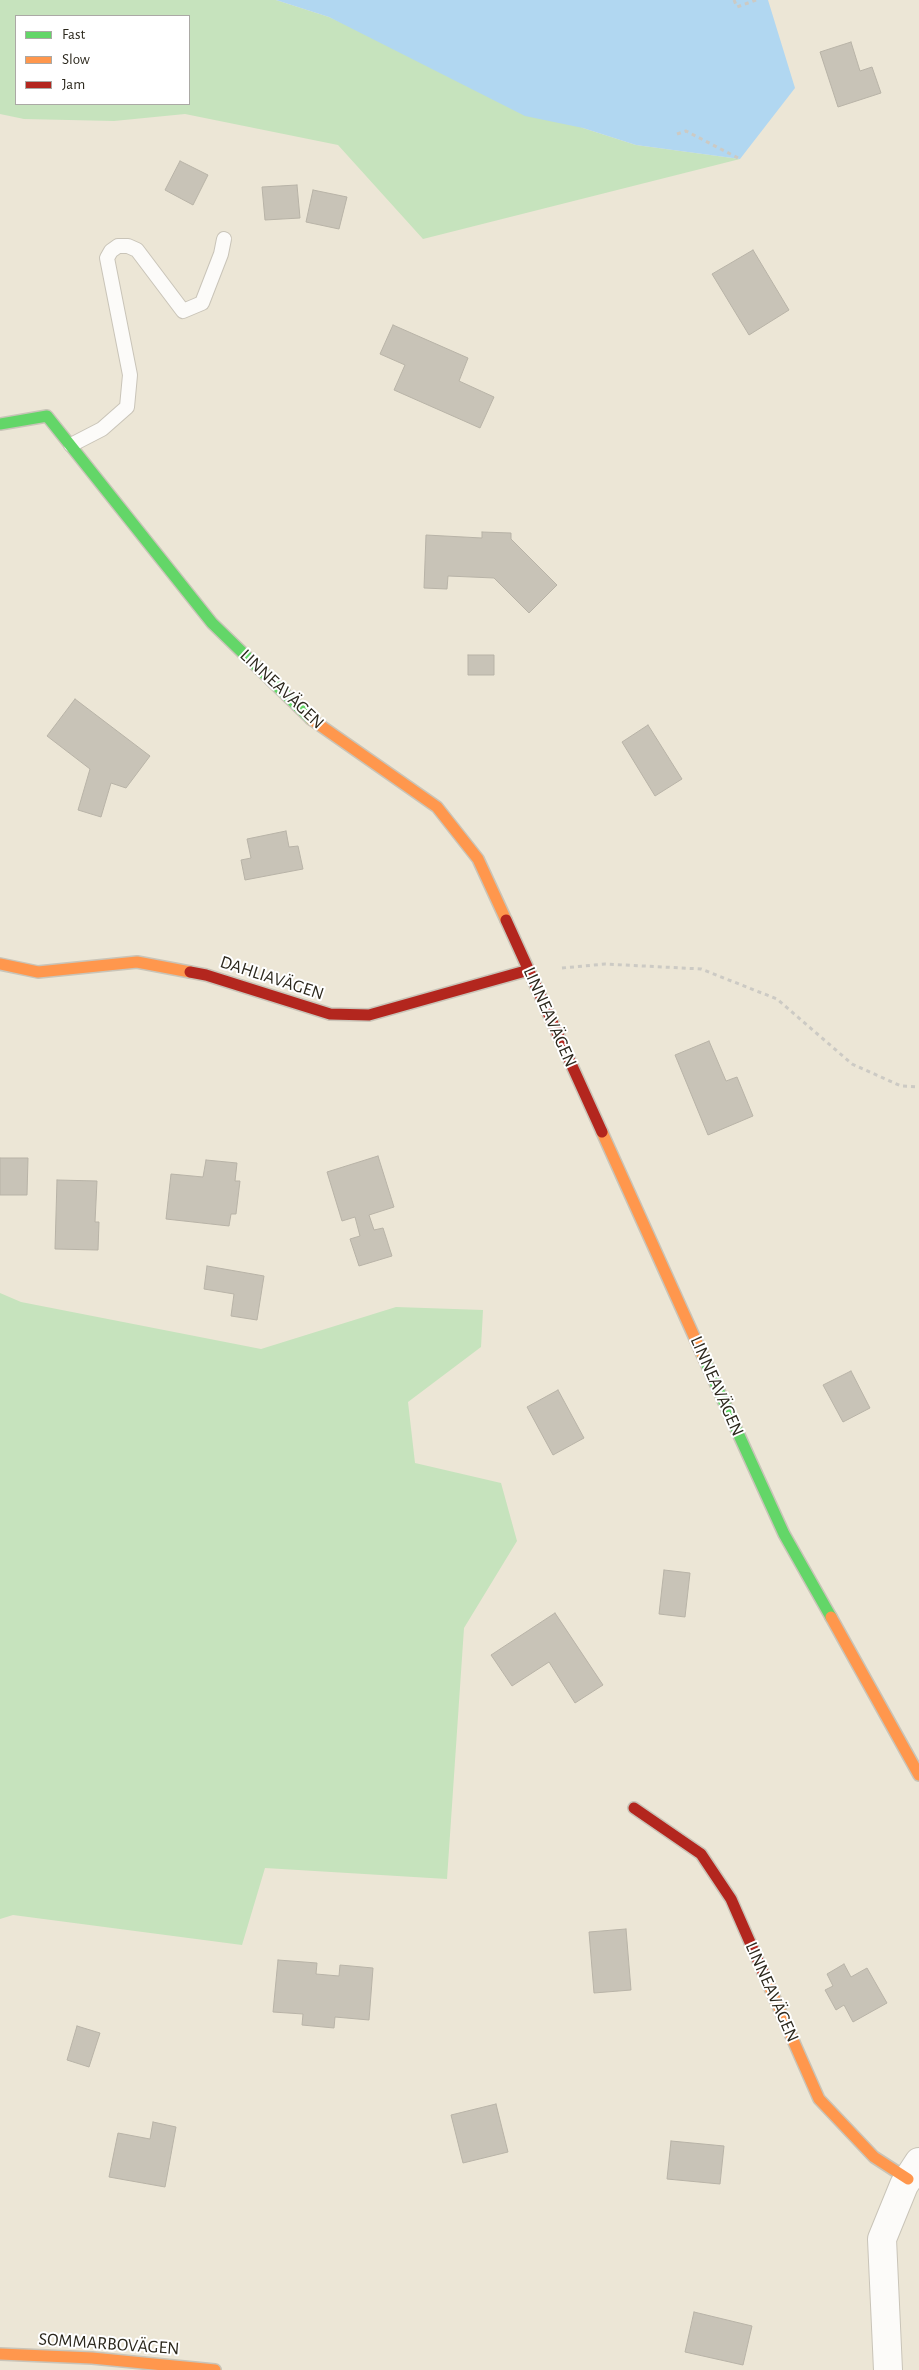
<!DOCTYPE html>
<html>
<head>
<meta charset="utf-8">
<style>
	body { margin:0 }
	#map { position:relative; width:919px; height:2370px; overflow:hidden; background:#ece6d6; font-family:"Alegreya Sans",sans-serif }
	canvas { display:block }
	.legend { position:absolute; left:15px; top:15px; width:175px; height:90px; box-sizing:border-box; background:#fff; border:1px solid #aba9a5; margin:0; padding:6px 9px; list-style:none; font-size:15px; color:#2c281d }
	.legend li { display:flex; align-items:center; gap:10px; height:25px }
	.legend b { width:25px; border:1px solid #aba9a5 }
</style>
</head>
<body>
<div id="map">
<canvas width="919" height="2370"></canvas>
<ul class="legend">
<li><b style="height:6px;background:#63d668"></b>Fast</li>
<li><b style="height:6px;background:#ff974d"></b>Slow</li>
<li><b style="height:6px;background:#b3261e"></b>Jam</li>
</ul>
</div>
<script>
const context = document.querySelector('canvas').getContext('2d');
context.lineJoin = 'round';
function paint(path, color) { context.fillStyle = color; context.fill(path, 'evenodd'); }
const shape = rows => new Path2D(rows.map(r => 'M' + r).join(''));
function stroke(path, color, width, dash) { context.strokeStyle = color; context.lineWidth = width; context.lineCap = dash ? 'butt' : 'round'; context.setLineDash(dash || []); context.stroke(path); }
function drawText(font, color, halo, rows, align = 'center') {
  context.font = font + ' "Alegreya Sans",sans-serif'; context.lineWidth = 4; context.setLineDash([]); context.textBaseline = 'middle'; context.strokeStyle = halo; context.fillStyle = color; for (const [text, x, y, turn = 0] of rows) {
    context.save(); context.translate(x, y); context.rotate((+turn || 0) * Math.PI / 180); context.textAlign = isNaN(turn) ? turn : align; if (halo) context.strokeText(text, 0, 0); context.fillText(text, 0, 0); context.restore();
  }
}
paint(shape([
	[0,0,276,0,329,17,583,128,636,145,740,159,423,239,338,145,185,114,114,121,24,119,0,114],
	[16,16,189,16,189,104,16,104],
	[0,1293,21,1302,261,1349,396,1307,483,1310,481,1347,408,1402,415,1463,501,1483,517,1541,464,1628,447,1879,265,1868,242,1945,13,1915,0,1919]
]), '#c6e3bd');
paint(shape([
	[276,0,768,0,795,88,740,159,636,145,583,128,525,116,329,17]
]), '#b1d7f1');
const building = shape([
	[851,42,860,71,872,67,881,93,838,107,820,52,851,42],
	[180,161,208,175,193,205,165,190,180,161],
	[297,185,300,218,265,220,262,187,297,185],
	[313,190,347,197,339,229,306,222,313,190],
	[753,250,789,310,749,335,712,274,753,250],
	[393,325,468,358,459,381,494,397,480,428,394,390,405,365,380,354,393,325],
	[482,532,511,533,511,539,557,585,529,613,494,578,448,576,447,589,424,588,426,535,482,538,482,532],
	[468,655,494,655,494,675,468,675,468,655],
	[75,699,150,756,126,788,111,783,101,817,78,810,90,769,47,736,75,699],
	[648,725,682,779,655,796,622,742,648,725],
	[286,831,289,847,298,846,303,869,245,880,241,860,251,858,247,839,286,831],
	[709,1041,726,1081,737,1077,753,1116,708,1135,675,1055,709,1041],
	[378,1156,394,1207,369,1215,374,1230,383,1228,392,1256,359,1266,350,1239,360,1236,355,1217,342,1221,327,1172,378,1156],
	[0,1158,28,1158,27,1195,0,1195,0,1158],
	[206,1160,237,1163,235,1181,240,1181,236,1214,231,1214,229,1226,166,1219,171,1174,203,1177,206,1160],
	[57,1180,97,1181,95,1222,99,1222,98,1250,55,1249,57,1180],
	[207,1266,264,1276,257,1320,231,1316,234,1294,204,1289,207,1266],
	[851,1371,870,1408,843,1422,823,1385,851,1371],
	[558,1390,584,1438,553,1455,527,1407,558,1390],
	[664,1570,690,1573,685,1617,659,1614,664,1570],
	[555,1613,603,1685,575,1703,549,1662,512,1686,491,1655,555,1613],
	[626,1929,631,1990,594,1993,589,1932,626,1929],
	[278,1960,317,1963,316,1974,339,1976,340,1965,373,1968,369,2020,335,2017,334,2028,302,2025,303,2014,273,2012,278,1960],
	[844,1964,851,1977,867,1968,887,2003,853,2022,844,2005,836,2010,825,1990,833,1986,827,1974,844,1964],
	[77,2026,100,2033,89,2067,67,2060,77,2026],
	[496,2104,508,2152,463,2163,451,2115,496,2104],
	[153,2122,176,2127,165,2187,109,2177,118,2133,150,2139,153,2122],
	[671,2141,724,2146,720,2184,667,2179,671,2141],
	[694,2312,752,2326,743,2365,685,2352,694,2312]
]);
paint(building, '#c8c3b7');
stroke(building, '#b8b3a7', 1);
const lane = shape([
	[71,445,102,429,127,407,130,375,107,258,111,251,118,246,128,246,137,250,183,311,202,303,221,254,224,239]
]);
const street = shape([
	[888,2370,882,2239,904,2185,919,2162]
]);
const fast = shape([
	[0,424,47,416,212,623,311,719],
	[702,1354,784,1534,831,1617]
]);
const slow = shape([
	[311,719,437,807,478,859,506,920],
	[0,964,38,972,137,962,190,972],
	[602,1132,702,1354],
	[831,1617,919,1775],
	[763,1972,819,2099,874,2157,908,2179],
	[0,2354,92,2358,215,2370]
]);
const jam = shape([
	[506,920,602,1132],
	[190,972,206,975,330,1014,369,1015,529,970],
	[634,1808,701,1854,731,1899,763,1972]
]);
stroke(lane, '#c9c4b8', 16);
stroke(street, '#c9c4b8', 30);
stroke(fast, '#c9c4b8', 14);
stroke(slow, '#c9c4b8', 14);
stroke(jam, '#c9c4b8', 14);
stroke(shape([
	[734,0,737,7,756,0],
	[677,134,686,131,740,159],
	[562,968,605,964,701,969,777,999,852,1064,901,1086,919,1087]
]), '#cccac4', 3, [4, 4]);
stroke(lane, '#fcfbf9', 14);
stroke(street, '#fcfbf9', 28);
stroke(fast, '#63d668', 11);
stroke(slow, '#ff974d', 11);
stroke(jam, '#b3261e', 11);
drawText('18px', '#2c281d', '#fff', [
	["LINNEAVÄGEN",282,689,43],
	["DAHLIAVÄGEN",272,978,18],
	["LINNEAVÄGEN",550,1017,66],
	["LINNEAVÄGEN",717,1386,66],
	["LINNEAVÄGEN",772,1992,66],
	["SOMMARBOVÄGEN",109,2344,4]
]);
</script>
</body>
</html>
